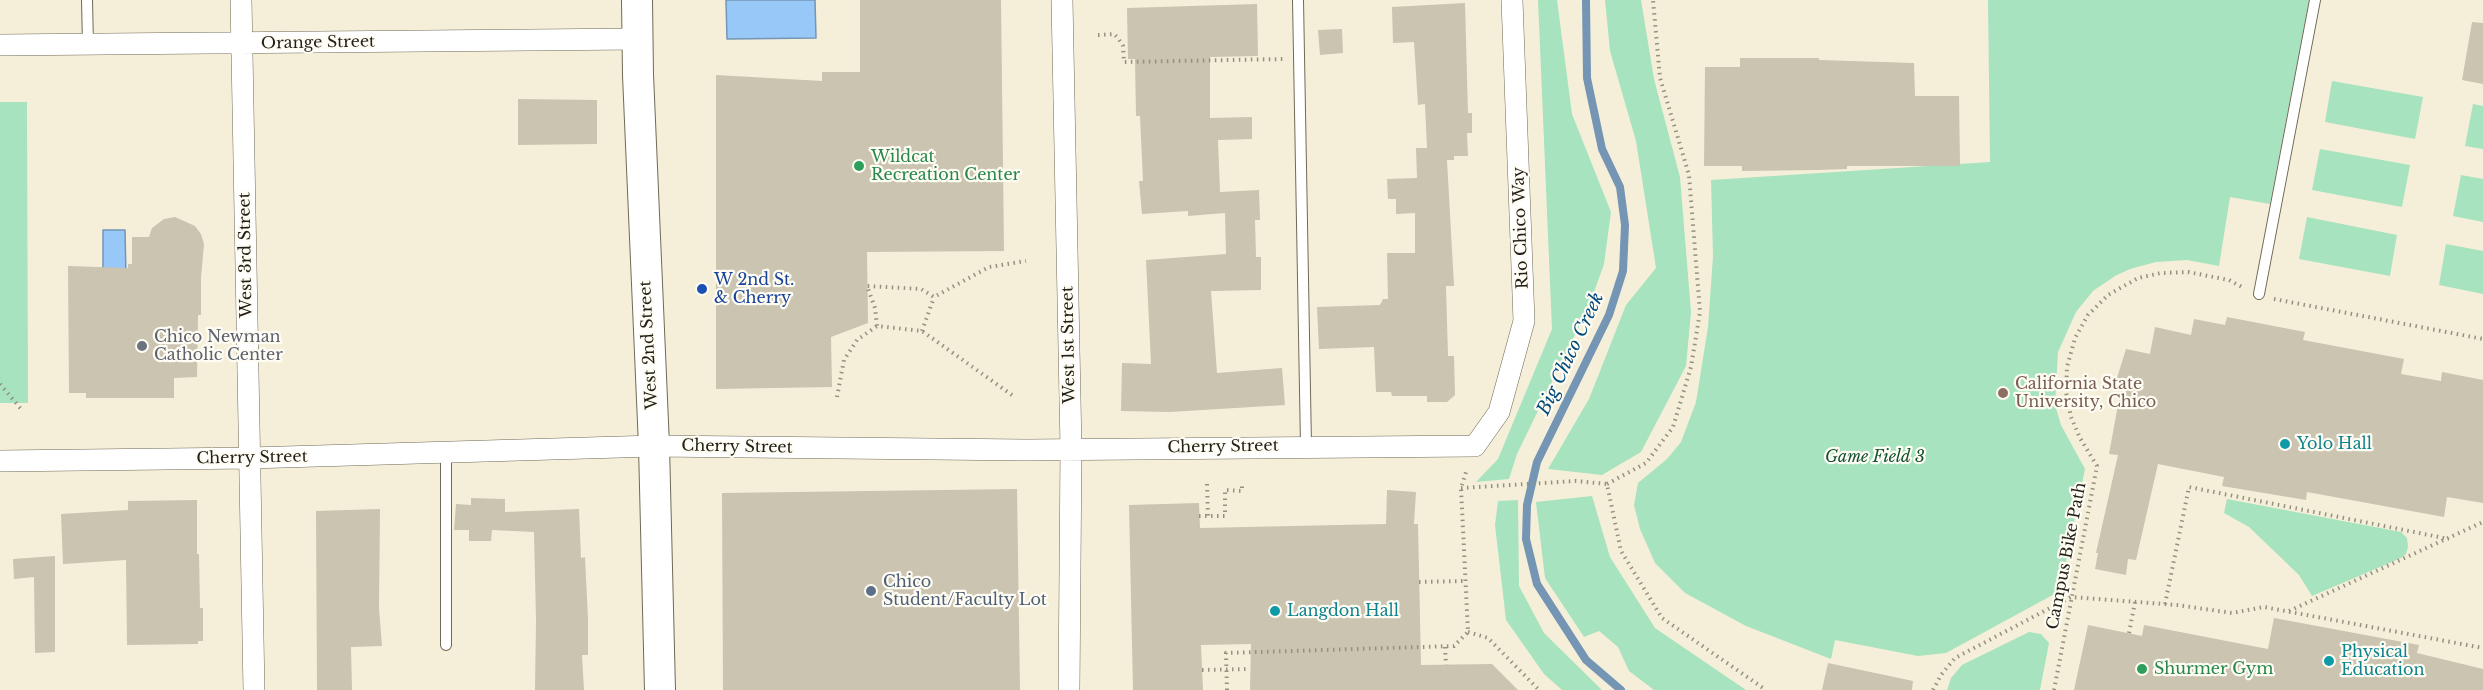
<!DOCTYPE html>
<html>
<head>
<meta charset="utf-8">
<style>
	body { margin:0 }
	canvas { display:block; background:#f5efd9 }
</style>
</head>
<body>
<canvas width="2483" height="690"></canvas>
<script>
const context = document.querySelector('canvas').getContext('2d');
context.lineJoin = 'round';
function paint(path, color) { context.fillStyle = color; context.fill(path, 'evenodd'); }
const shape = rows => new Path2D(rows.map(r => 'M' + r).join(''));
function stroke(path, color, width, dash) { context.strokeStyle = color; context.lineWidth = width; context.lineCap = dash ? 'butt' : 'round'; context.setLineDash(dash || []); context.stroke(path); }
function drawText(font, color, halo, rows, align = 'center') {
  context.font = font + ' "Libre Baskerville",serif'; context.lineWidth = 4.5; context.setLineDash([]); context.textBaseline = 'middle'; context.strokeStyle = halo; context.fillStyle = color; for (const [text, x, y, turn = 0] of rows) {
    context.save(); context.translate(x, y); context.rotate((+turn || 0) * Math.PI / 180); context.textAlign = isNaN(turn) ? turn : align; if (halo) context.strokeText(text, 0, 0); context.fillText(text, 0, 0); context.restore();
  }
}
paint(shape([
	[1538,0,1557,0,1572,114,1611,212,1604,264,1589,306,1517,454,1509,479,1476,482,1498,459,1552,329],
	[1605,0,1641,0,1654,79,1680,177,1691,312,1686,366,1641,452,1602,475,1548,469,1589,399,1626,305,1656,268,1636,141,1610,51],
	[1988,0,2309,0,2270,204,2230,197,2219,266,2187,260,2156,262,2130,269,2115,276,2093,291,2076,312,2058,352,2055,405,2061,425,2085,469,2060,591,1946,653,1918,656,1835,640,1831,659,1746,626,1685,593,1655,563,1640,529,1634,505,1638,483,1667,459,1681,442,1696,402,1708,327,1713,256,1711,180,1990,162],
	[2332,81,2423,97,2415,139,2325,122],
	[0,102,27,102,28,403,0,403],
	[2473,104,2483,106,2483,149,2465,146],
	[2320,149,2410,165,2402,207,2312,190],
	[2461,175,2483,179,2483,222,2453,216],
	[2307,217,2397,235,2390,276,2299,259],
	[2446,244,2483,251,2483,294,2439,285],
	[1592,496,1610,557,1655,628,1746,690,1654,690,1629,671,1618,647,1599,631,1584,637,1545,578,1536,502],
	[2227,499,2401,532,2407,538,2408,547,2406,554,2401,558,2312,596,2299,575,2249,527,2224,513],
	[1518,500,1519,586,1544,633,1602,690,1562,690,1544,674,1506,620,1495,525,1498,501],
	[2029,632,2041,634,2049,643,2040,690,1947,690,1951,678,1962,665]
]), '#a7e3bf');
const water = shape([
	[726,0,815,0,816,38,727,39,726,0],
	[103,230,125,230,126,277,103,277,103,230]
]);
paint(water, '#98c8f7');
stroke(water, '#7495b4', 1.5);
stroke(shape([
	[1586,0,1587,78,1602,149,1620,187,1625,225,1623,271,1609,315,1537,462,1527,505,1526,539,1537,584,1586,660,1621,690]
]), '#7495b4', 8);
paint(shape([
	[860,0,1001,0,1004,251,867,252,868,323,831,337,832,387,716,389,716,75,822,81,822,72,860,72],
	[1465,3,1468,113,1472,113,1472,133,1467,133,1468,156,1454,156,1454,160,1447,160,1454,286,1446,286,1448,356,1454,356,1455,395,1447,402,1427,402,1427,396,1392,396,1391,392,1376,392,1374,347,1319,349,1317,307,1380,305,1383,299,1388,299,1387,253,1415,253,1415,213,1396,214,1396,199,1388,199,1387,179,1417,178,1416,148,1427,148,1425,104,1418,105,1414,42,1393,43,1392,7],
	[1257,4,1258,56,1210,57,1210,118,1252,117,1252,139,1218,140,1220,192,1259,190,1260,220,1255,220,1256,257,1261,257,1261,290,1211,291,1217,373,1282,368,1285,405,1170,412,1121,411,1122,363,1151,364,1146,260,1226,254,1225,213,1188,216,1188,211,1142,214,1139,181,1143,181,1140,116,1136,116,1135,59,1128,59,1127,8],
	[2472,22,2483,23,2483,84,2462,80],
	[1342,29,1343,53,1320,55,1318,30],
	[1740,58,1819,58,1819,60,1914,63,1915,96,1959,96,1960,166,1847,166,1847,169,1818,170,1742,171,1742,166,1704,166,1705,67,1740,67],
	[518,99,597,100,597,144,518,145],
	[175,217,195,226,201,234,204,244,201,278,201,315,198,315,197,377,174,378,174,398,86,398,86,393,69,393,68,266,128,268,128,264,132,264,132,237,149,237,152,228,164,219],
	[2227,317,2305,332,2303,340,2404,359,2401,374,2441,381,2442,372,2483,380,2483,503,2447,497,2444,517,2307,492,2306,500,2222,486,2224,477,2158,464,2136,560,2128,559,2126,575,2095,569,2098,553,2096,553,2118,455,2109,454,2122,383,2116,381,2126,349,2150,354,2155,327,2191,335,2194,319,2225,325],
	[1017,489,1020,690,723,690,722,493],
	[1387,490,1416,492,1414,524,1418,524,1421,665,1492,664,1518,690,1250,690,1251,644,1201,645,1203,690,1133,690,1129,505,1199,503,1200,528,1386,524],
	[471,498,505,499,505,512,579,509,581,558,585,557,588,620,588,655,582,655,584,690,535,690,536,620,534,532,492,530,491,541,469,541,469,530,454,530,456,504,471,505],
	[197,500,197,554,199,554,200,608,203,608,203,641,198,641,198,644,127,645,126,560,63,564,61,514,128,510,128,501],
	[380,509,379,608,382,646,351,647,352,690,317,690,316,511],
	[55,556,55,652,35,653,34,577,14,579,13,559],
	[2274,618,2419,645,2417,653,2483,669,2483,690,2074,690,2088,625,2142,636,2144,625,2268,649],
	[1828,663,1913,681,1912,690,1822,690]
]), '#cac4b0');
const lane = shape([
	[87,0,88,45],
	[1298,0,1306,446],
	[2259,294,2315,0],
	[446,452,446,645]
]);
const street = shape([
	[241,0,254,690],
	[1062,0,1071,448,1069,690],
	[0,45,636,39],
	[0,461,250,458,654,446,1026,450,1475,446,1499,412,1524,321,1512,0]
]);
const secondary = shape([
	[637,0,638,75,654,446,660,690]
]);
stroke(lane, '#6f6a57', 12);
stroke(street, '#6f6a57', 22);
stroke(secondary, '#6f6a57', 32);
stroke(shape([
	[1098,35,1114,34,1118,38,1123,46,1124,62,1283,59],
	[2274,299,2483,339],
	[922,331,934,297],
	[0,384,21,409],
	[1012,395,922,331,877,326,875,308,867,286,921,289,934,297,989,267,1026,261],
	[837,397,844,360,857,340,877,326],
	[1207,484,1208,516],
	[1607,484,1646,463,1673,427,1691,367,1700,312,1689,175,1660,78,1653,0],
	[1461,488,1576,481,1607,484,1621,551,1662,618,1766,690],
	[1199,516,1225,516,1225,490,1242,491,1242,485],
	[1419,582,1466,581],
	[2165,604,2189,487,2449,539],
	[2289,611,2483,522],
	[1468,632,1488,638,1539,690],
	[2129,633,2135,602],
	[1445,647,1446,665],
	[1202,670,1250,669],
	[1227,690,1226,653,1454,646,1468,632,1461,488,1467,469],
	[1933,690,1941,675,1955,658,2071,597,2177,605,2232,613,2264,607,2483,648],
	[2054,690,2097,466,2080,438,2071,417,2066,392,2067,367,2075,338,2088,315,2108,295,2138,278,2161,273,2188,272,2229,280,2242,287]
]), '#959181', 4, [1.5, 4.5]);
stroke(lane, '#fff', 10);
stroke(street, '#fff', 21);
stroke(secondary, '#fff', 30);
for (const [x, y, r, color] of [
	[859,166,6,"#2e9e5b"],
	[702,289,6,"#1a4fb4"],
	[142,346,6,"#6b7280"],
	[2003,393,6,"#8d6e63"],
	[2285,444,6,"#0f9aa8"],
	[871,591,6,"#5c6f8a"],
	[1275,611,6,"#0f9aa8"],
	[2329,661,6,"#0f9aa8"],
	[2142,669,6,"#2e9e5b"]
]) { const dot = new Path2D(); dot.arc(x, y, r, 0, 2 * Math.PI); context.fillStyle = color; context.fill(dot); stroke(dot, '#fefcf3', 2); }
drawText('16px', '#211f17', '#fefcf3', [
	["Orange Street",318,43,-1],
	["Rio Chico Way",1521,228,-92],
	["West 3rd Street",246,255,-91],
	["West 2nd Street",649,345,-93],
	["West 1st Street",1069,345,-91],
	["Cherry Street",737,447,1],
	["Cherry Street",1223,447,-1],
	["Cherry Street",252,458,-1],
	["Campus Bike Path",2067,556,-79]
]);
drawText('16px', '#27864d', '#fefcf3', [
	["Wildcat",871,157],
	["Recreation Center",871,175],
	["Shurmer Gym",2154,669]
], 'left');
drawText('16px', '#164399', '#fefcf3', [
	["W 2nd St.",714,280],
	["& Cherry",714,298]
], 'left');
drawText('16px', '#5b616d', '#fefcf3', [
	["Chico Newman",154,337],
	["Catholic Center",154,355]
], 'left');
drawText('16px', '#785e54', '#fefcf3', [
	["California State",2015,384],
	["University, Chico",2015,402]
], 'left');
drawText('16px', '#0d838f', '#fefcf3', [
	["Yolo Hall",2297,444],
	["Langdon Hall",1287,611],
	["Physical",2341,652],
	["Education",2341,670]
], 'left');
drawText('italic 16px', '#105033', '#fefcf3', [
	["Game Field 3",1875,457]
]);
drawText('16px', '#4e5e75', '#fefcf3', [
	["Chico",883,582],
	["Student/Faculty Lot",883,600]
], 'left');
drawText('italic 18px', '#00497d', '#fefcf3', [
	["Big Chico Creek",1571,354,-65]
]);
</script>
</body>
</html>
